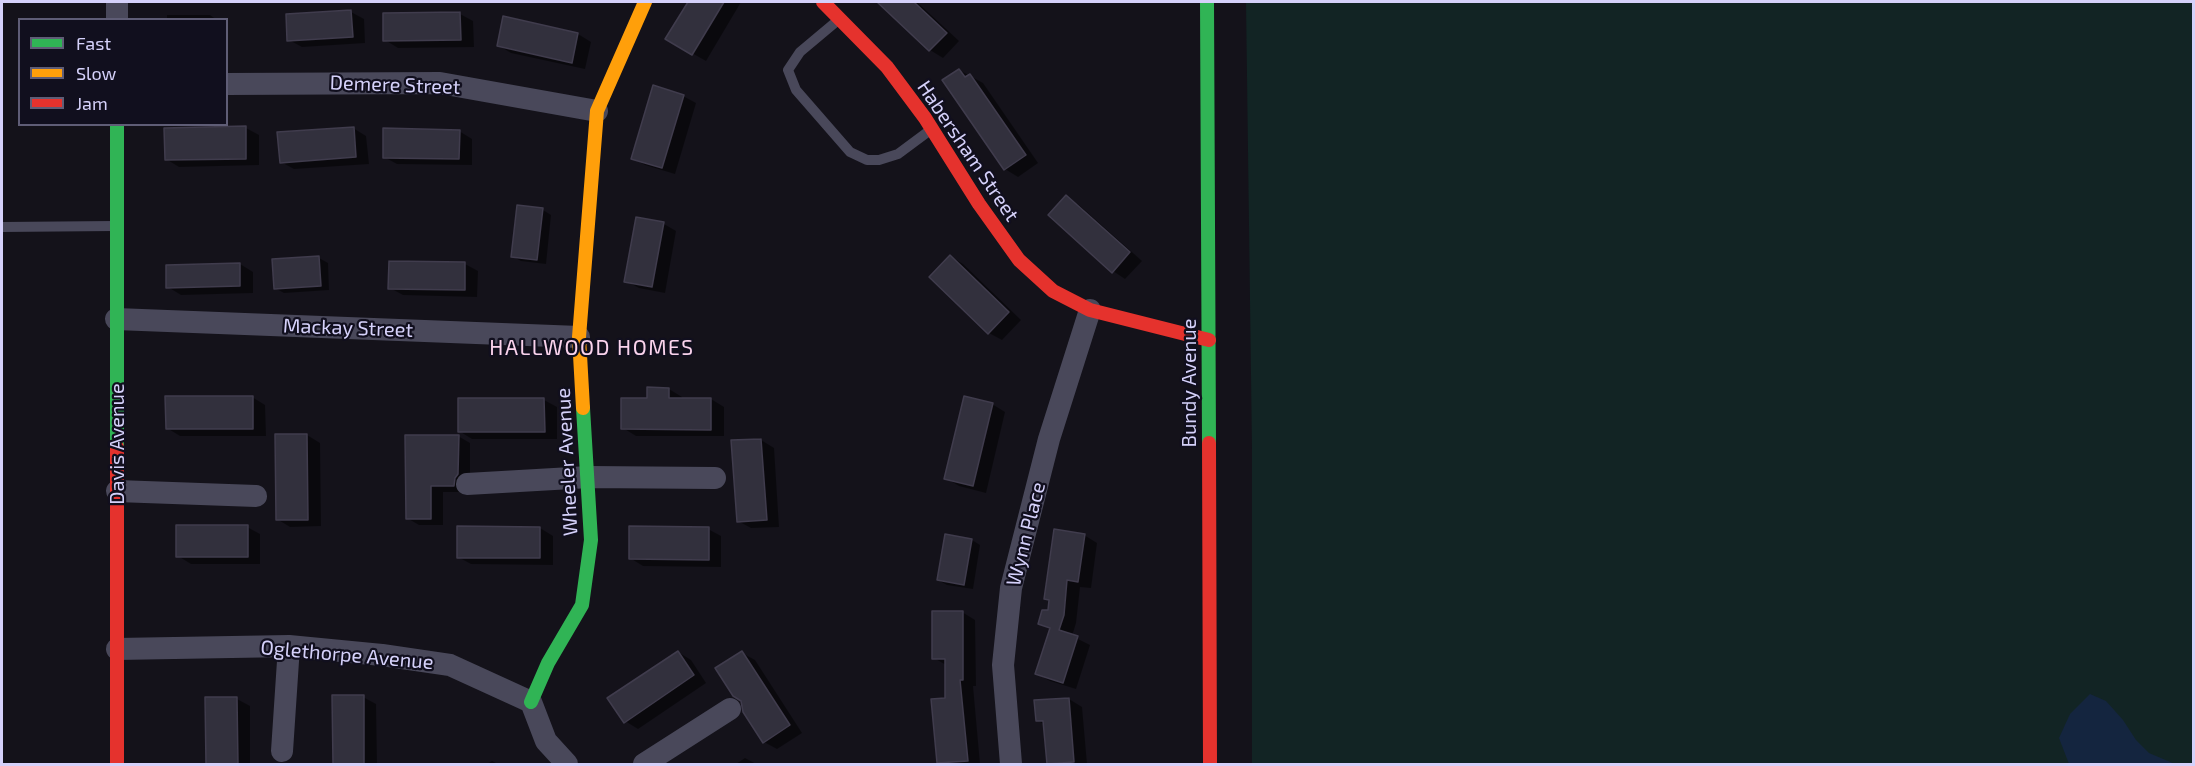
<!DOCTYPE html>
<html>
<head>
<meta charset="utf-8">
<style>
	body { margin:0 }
	#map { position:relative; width:2195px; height:766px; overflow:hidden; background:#14121a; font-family:"Exo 2",sans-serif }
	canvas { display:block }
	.frame { position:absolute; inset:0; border:3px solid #d5d1fa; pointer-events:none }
	.legend { position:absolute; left:18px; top:18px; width:210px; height:108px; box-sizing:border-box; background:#110f1e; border:2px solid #5f5d76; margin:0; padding:8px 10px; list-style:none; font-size:18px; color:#d5d1fa }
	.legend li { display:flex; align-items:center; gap:12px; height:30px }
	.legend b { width:30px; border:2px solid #5f5d76 }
</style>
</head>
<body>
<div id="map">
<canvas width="2195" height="766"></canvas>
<div class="frame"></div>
<ul class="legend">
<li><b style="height:8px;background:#30b455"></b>Fast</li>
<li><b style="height:8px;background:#ff9f0a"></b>Slow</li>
<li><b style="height:8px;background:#e5322d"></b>Jam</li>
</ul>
</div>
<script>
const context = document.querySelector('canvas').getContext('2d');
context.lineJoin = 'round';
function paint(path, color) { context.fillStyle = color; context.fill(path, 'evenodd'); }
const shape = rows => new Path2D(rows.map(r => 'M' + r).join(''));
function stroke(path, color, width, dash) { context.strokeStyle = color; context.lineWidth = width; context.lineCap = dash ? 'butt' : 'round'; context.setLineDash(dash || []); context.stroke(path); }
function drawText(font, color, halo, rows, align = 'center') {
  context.font = font + ' "Exo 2",sans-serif'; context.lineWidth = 4.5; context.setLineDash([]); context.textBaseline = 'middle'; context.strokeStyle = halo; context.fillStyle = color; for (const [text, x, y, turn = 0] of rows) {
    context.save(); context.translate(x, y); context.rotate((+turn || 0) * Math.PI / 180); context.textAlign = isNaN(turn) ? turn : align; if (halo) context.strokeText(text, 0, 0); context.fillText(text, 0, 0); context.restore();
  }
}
paint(shape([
	[1246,2,2193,2,2193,764,1252,764,1252,449]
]), '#122424');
paint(shape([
	[2090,694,2106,701,2123,720,2136,740,2149,753,2175,764,2069,764,2059,738,2070,714]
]), '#14253f');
paint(shape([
	[689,2,741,2,706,61,667,39],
	[879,2,917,2,959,41,943,58,930,50],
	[351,12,364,19,365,43,302,47,289,40],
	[460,14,473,21,474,47,398,48,385,40,384,15],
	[167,15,210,15,217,20,167,20],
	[504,18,578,34,591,42,585,69,511,53,498,45],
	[959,70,983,83,1038,163,1018,177,1005,169],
	[683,96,696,103,675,174,645,165,632,158],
	[246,128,259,135,259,165,179,167,166,159],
	[353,128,366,136,369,164,294,169,281,162],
	[459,131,472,139,472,165,397,164,384,157],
	[1066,197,1079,205,1142,261,1125,279,1113,271],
	[518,207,543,210,551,215,546,264,521,261,512,256],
	[664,224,676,231,665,293,639,288,626,281],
	[950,256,963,264,1021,320,1002,340,989,333],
	[319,258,328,263,329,290,284,293,275,288],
	[240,264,253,272,253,293,181,295,168,287],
	[465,264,478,271,477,297,403,295,390,288],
	[648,389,669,389,682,397,682,399,711,399,724,407,724,436,636,436,623,428,648,400],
	[252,397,265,405,266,436,180,436,167,428],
	[544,400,557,407,557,439,472,439,459,431],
	[992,404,1005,412,986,493,959,486,946,478],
	[307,435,320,443,321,526,290,527,277,519],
	[458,436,470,443,470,481,466,492,443,492,443,525,419,525,407,518],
	[761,440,774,448,779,527,751,528,738,521],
	[247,527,260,534,260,564,191,564,178,556],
	[540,528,553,536,553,565,471,564,458,557],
	[708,529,721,536,721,567,643,566,630,558],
	[1084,535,1097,543,1091,588,1080,587,1076,623,1072,636,1090,645,1076,689,1050,681,1037,674,1051,629,1039,623,1050,612,1051,601,1046,598],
	[972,540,980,545,973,589,947,585,938,580],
	[962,612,975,620,976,686,973,686,980,764,941,764,939,762,947,700,946,665,934,658],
	[678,652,691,660,706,683,638,729,625,721],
	[742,653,755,660,802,733,777,749,764,742],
	[363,697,376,704,377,764,334,764],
	[237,699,250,706,250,764,207,764],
	[1069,699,1082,707,1087,764,1049,764,1045,725,1037,720],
	[745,758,756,764,736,764],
	[492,761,498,764,487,764]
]), '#0007');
const building = shape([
	[688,2,724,2,692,55,665,39,688,2],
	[877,2,914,2,947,33,929,51,877,2],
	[351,10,353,37,287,41,286,14,351,10],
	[460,12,461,40,383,41,383,13,460,12],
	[503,16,578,33,572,63,497,46,503,16],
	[959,69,965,77,970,74,1026,155,1004,170,942,80,959,69],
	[653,85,684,95,662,168,631,159,653,85],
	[246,126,246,159,165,160,164,128,246,126],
	[354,127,356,157,280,163,277,132,354,127],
	[383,128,460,130,459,159,383,158,383,128],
	[1066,195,1130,252,1112,273,1048,215,1066,195],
	[517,205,543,208,537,260,511,257,517,205],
	[636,217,664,222,652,287,624,282,636,217],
	[950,255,1009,312,988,334,929,277,950,255],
	[319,256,321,286,274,289,272,259,319,256],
	[389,261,465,262,465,290,388,289,389,261],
	[240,263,240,286,166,288,166,265,240,263],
	[647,387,669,388,669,398,711,398,711,430,621,429,621,398,647,398,647,387],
	[165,396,253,396,253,429,166,429,165,396],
	[964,396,993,403,973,486,944,479,964,396],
	[458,398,544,398,545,432,458,432,458,398],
	[275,434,307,434,308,520,276,520,275,434],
	[405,435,459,435,458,474,455,478,454,486,431,486,431,519,406,519,405,435],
	[761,439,767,520,737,522,731,440,761,439],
	[176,525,248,525,248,557,176,557,176,525],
	[457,526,540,527,540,558,457,558,457,526],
	[629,526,709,527,709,560,629,559,629,526],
	[1054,529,1085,534,1078,582,1067,580,1064,615,1059,630,1078,636,1063,683,1035,674,1050,628,1038,624,1042,610,1048,610,1049,600,1044,599,1054,529],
	[945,534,972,539,964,585,937,580,945,534],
	[932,611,963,611,963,680,960,680,968,761,937,763,931,699,945,698,945,659,932,659,932,611],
	[678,651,694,675,624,723,607,698,678,651],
	[742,651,790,725,763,743,743,712,741,701,733,696,715,668,742,651],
	[332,695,364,695,364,765,333,765,332,695],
	[205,697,237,697,238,765,206,765,205,697],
	[1069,698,1074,762,1047,764,1043,721,1036,721,1034,700,1069,698]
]);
paint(building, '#32303d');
stroke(building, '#403c4d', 1.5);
stroke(shape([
	[837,21,800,52,788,70,796,90,850,152,867,160,879,160,898,154,929,131],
	[2,227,114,226]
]), '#49485a', 10);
stroke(shape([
	[117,2,117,20],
	[226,84,440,83,597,111],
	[116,319,579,337],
	[467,484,589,477,715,478],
	[117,491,256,496],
	[117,649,289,646,382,655,450,665,531,702,546,741,567,764],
	[282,751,289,646],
	[644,764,730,709],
	[1011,764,1003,665,1011,588,1049,439,1090,310]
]), '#49485a', 22);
stroke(shape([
	[1207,2,1209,443],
	[117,124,117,447],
	[531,702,548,663,582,605,591,540,583,408]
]), '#30b455', 14);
stroke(shape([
	[583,408,579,337,597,111,645,2]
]), '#ff9f0a', 14);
stroke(shape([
	[823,2,887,67,925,118,979,204,1019,260,1053,291,1090,310,1209,340],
	[1209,443,1210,764],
	[117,447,117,764]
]), '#e5322d', 14);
drawText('20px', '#d5d1fa', '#110f1e', [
	["Demere Street",395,85,2],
	["Habersham Street",968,151,56],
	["Mackay Street",348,328,2],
	["Bundy Avenue",1189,383,-90],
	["Davis Avenue",117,444,-90],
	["Wheeler Avenue",567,462,-93],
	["Wynn Place",1026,534,-76],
	["Oglethorpe Avenue",347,655,5]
]);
context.letterSpacing = '1.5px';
drawText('21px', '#fad3ec', '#110f1e', [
	["HALLWOOD HOMES",592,348]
]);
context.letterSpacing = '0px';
</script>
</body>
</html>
